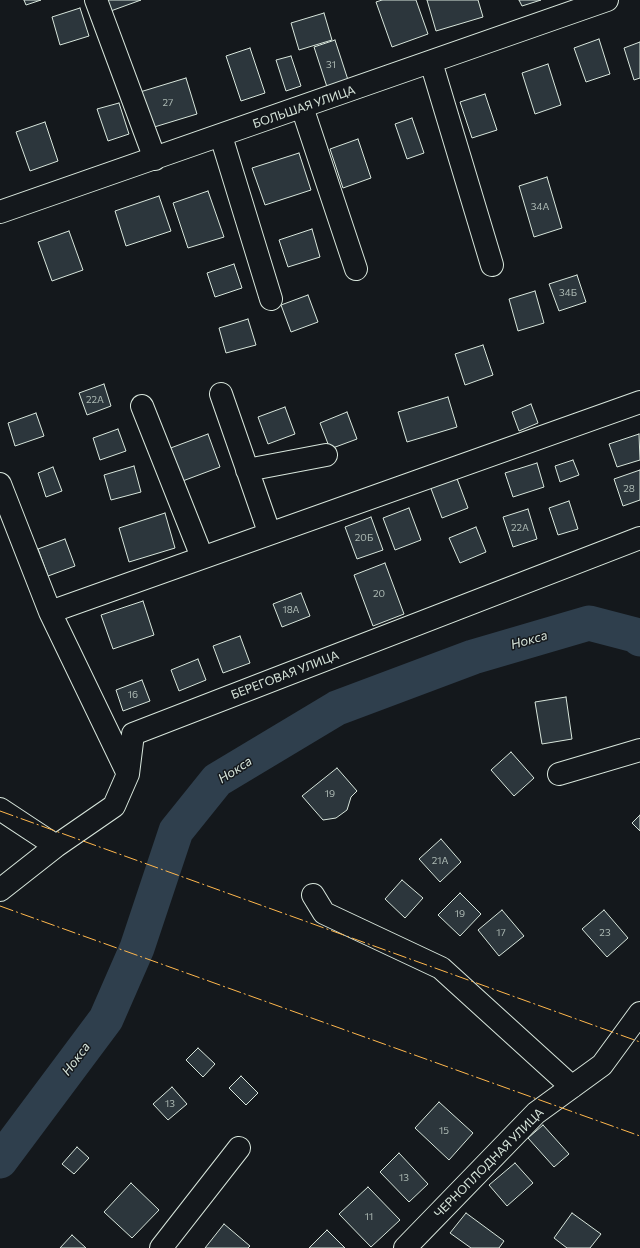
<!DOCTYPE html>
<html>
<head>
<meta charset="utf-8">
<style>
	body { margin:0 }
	canvas { display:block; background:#14181c }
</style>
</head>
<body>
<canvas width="640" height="1248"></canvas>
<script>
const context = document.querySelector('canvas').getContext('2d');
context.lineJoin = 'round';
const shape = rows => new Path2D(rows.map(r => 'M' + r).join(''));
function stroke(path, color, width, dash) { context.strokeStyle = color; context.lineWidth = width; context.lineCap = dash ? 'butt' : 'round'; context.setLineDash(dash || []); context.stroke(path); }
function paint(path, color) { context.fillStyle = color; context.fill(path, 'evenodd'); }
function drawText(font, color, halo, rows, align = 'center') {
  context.font = font + ' Commissioner,sans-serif'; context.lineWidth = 3; context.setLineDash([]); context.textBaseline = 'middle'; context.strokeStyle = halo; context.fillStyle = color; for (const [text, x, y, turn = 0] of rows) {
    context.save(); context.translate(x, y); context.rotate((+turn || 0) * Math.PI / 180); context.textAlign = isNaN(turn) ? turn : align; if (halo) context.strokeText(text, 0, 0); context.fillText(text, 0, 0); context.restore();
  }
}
stroke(shape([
	[0,1161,106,1019,137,948,176,831,217,780,337,708,473,657,589,623,635,635,640,639]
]), '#2f3f4d', 35);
const building = shape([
	[24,0,41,0,26,5,24,0],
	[104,0,141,0,108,12,104,0],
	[382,0,416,0,428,34,392,47,376,2,382,0],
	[427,0,478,0,483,17,436,31,427,0],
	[519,0,541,0,522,6,519,0],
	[80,8,89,36,60,45,52,17,80,8],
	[324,13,332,40,299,50,291,23,324,13],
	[599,39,610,74,586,82,574,48,599,39],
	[335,40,349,83,328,90,314,47,335,40],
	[640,42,640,78,634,80,624,48,640,42],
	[250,48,265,93,241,101,226,56,250,48],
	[291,56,301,86,286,91,276,60,291,56],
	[548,64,561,105,535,114,522,73,548,64],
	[186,78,197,114,151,128,140,92,186,78],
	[485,94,497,130,472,138,460,102,485,94],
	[119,103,129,134,108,141,97,109,119,103],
	[412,118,424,153,407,159,395,124,412,118],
	[45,122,58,161,30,171,16,132,45,122],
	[358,139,371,178,343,188,330,149,358,139],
	[299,153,311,190,265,205,252,168,299,153],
	[547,177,562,228,534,237,519,186,547,177],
	[208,191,224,237,188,248,173,203,208,191],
	[159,196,171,231,126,246,115,211,159,196],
	[312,229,320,257,288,267,279,240,312,229],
	[69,231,83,270,52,281,38,242,69,231],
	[234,264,242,288,215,297,207,273,234,264],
	[577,275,586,302,559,311,549,284,577,275],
	[535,291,544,323,518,331,509,299,535,291],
	[308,295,318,322,291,332,281,305,308,295],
	[248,319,256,345,226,353,219,328,248,319],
	[483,345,493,375,465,385,455,354,483,345],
	[104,384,111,406,87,415,79,393,104,384],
	[448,397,457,427,407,442,398,412,448,397],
	[531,404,538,423,519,431,512,412,531,404],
	[285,407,295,434,268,444,258,417,285,407],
	[347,412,357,439,330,449,320,423,347,412],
	[36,413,44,436,15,446,8,423,36,413],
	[118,429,126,451,100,460,93,438,118,429],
	[208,434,220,467,180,482,168,449,208,434],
	[639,434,640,460,617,467,609,444,639,434],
	[573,460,579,475,560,482,555,466,573,460],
	[537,463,544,487,513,497,505,473,537,463],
	[134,466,141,492,111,500,104,475,134,466],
	[53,467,62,491,46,497,38,473,53,467],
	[640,470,640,500,623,506,614,479,640,470],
	[456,476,468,508,442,518,430,486,456,476],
	[569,501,578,529,558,535,549,508,569,501],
	[409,508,421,540,395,550,383,518,409,508],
	[528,509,537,539,513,547,503,517,528,509],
	[165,513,175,548,129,562,119,528,165,513],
	[371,517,383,550,357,559,345,527,371,517],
	[476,527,486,552,460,563,449,538,476,527],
	[65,539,75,566,48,576,38,549,65,539],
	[385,563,404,614,373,626,354,575,385,563],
	[301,593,310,616,282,627,273,604,301,593],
	[143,601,154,635,113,649,101,615,143,601],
	[240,636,250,663,223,673,213,646,240,636],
	[198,659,206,680,179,691,171,670,198,659],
	[142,680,150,701,123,711,116,690,142,680],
	[566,697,572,739,542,744,535,702,566,697],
	[511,752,534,778,514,796,491,770,511,752],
	[337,768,357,791,351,797,347,810,336,818,323,820,302,796,337,768],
	[640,815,640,831,632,823,640,815],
	[441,839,461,862,440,882,419,859,441,839],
	[402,880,423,898,405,918,385,899,402,880],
	[460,893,481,914,460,936,438,915,460,893],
	[502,910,524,936,499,956,478,930,502,910],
	[604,910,628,938,607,957,582,929,604,910],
	[198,1048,215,1064,203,1077,186,1060,198,1048],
	[241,1076,258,1093,246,1105,229,1088,241,1076],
	[172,1087,187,1104,168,1120,153,1104,172,1087],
	[439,1102,473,1133,449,1160,415,1128,439,1102],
	[543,1125,569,1154,554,1167,528,1138,543,1125],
	[77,1147,89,1158,74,1174,62,1164,77,1147],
	[399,1153,428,1184,409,1202,380,1172,399,1153],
	[515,1163,533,1183,507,1206,489,1185,515,1163],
	[131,1183,159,1210,132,1238,104,1212,131,1183],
	[368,1187,400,1220,371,1247,339,1214,368,1187],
	[466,1213,504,1241,499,1248,471,1248,450,1233,466,1213],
	[572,1213,601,1234,590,1248,567,1248,554,1238,572,1213],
	[224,1224,250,1246,248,1248,205,1248,224,1224],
	[327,1230,345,1248,309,1248,327,1230],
	[72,1235,86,1248,60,1248,72,1235]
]);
paint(building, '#2c363c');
stroke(building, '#d8e6dc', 1);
const minor = shape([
	[96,0,155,159],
	[431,62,492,265],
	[302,107,356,269],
	[221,136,271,299],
	[0,212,607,0],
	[221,394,269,532],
	[142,406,202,557],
	[247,470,326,455],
	[0,484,50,612,128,774],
	[50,612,640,402],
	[559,774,640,750],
	[0,809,56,846],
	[0,890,56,846,114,806,128,774,133,734,640,538],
	[313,895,324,913,441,968,572,1087],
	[161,1248,239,1148],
	[405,1248,536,1113,602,1065,640,1013]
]);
stroke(minor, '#d8e6dc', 24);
stroke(minor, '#14181c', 22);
stroke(shape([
	[0,811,640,1042],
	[0,906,640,1136]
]), '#ffb74d', 1, [14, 3, 2, 3]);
drawText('10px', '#adbab4', null, [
	["31",331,65],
	["27",168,103],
	["34А",540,207],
	["34Б",568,293],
	["22А",95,400],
	["28",629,489],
	["22А",520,528],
	["20Б",364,538],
	["20",379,594],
	["18А",291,610],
	["16",133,695],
	["19",330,794],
	["21А",440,861],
	["19",460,914],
	["17",501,933],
	["23",605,933],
	["13",170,1104],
	["15",444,1131],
	["13",404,1178],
	["11",369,1217]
]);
drawText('12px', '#d8e6dc', '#14181c', [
	["БОЛЬШАЯ УЛИЦА",304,107,-19],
	["БЕРЕГОВАЯ УЛИЦА",285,675,-21],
	["ЧЕРНОПЛОДНАЯ УЛИЦА",489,1163,-45]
]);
drawText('italic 13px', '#d8e6dc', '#14181c', [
	["Нокса",529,640,-16],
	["Нокса",235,770,-33],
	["Нокса",76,1059,-53]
]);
</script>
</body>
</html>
